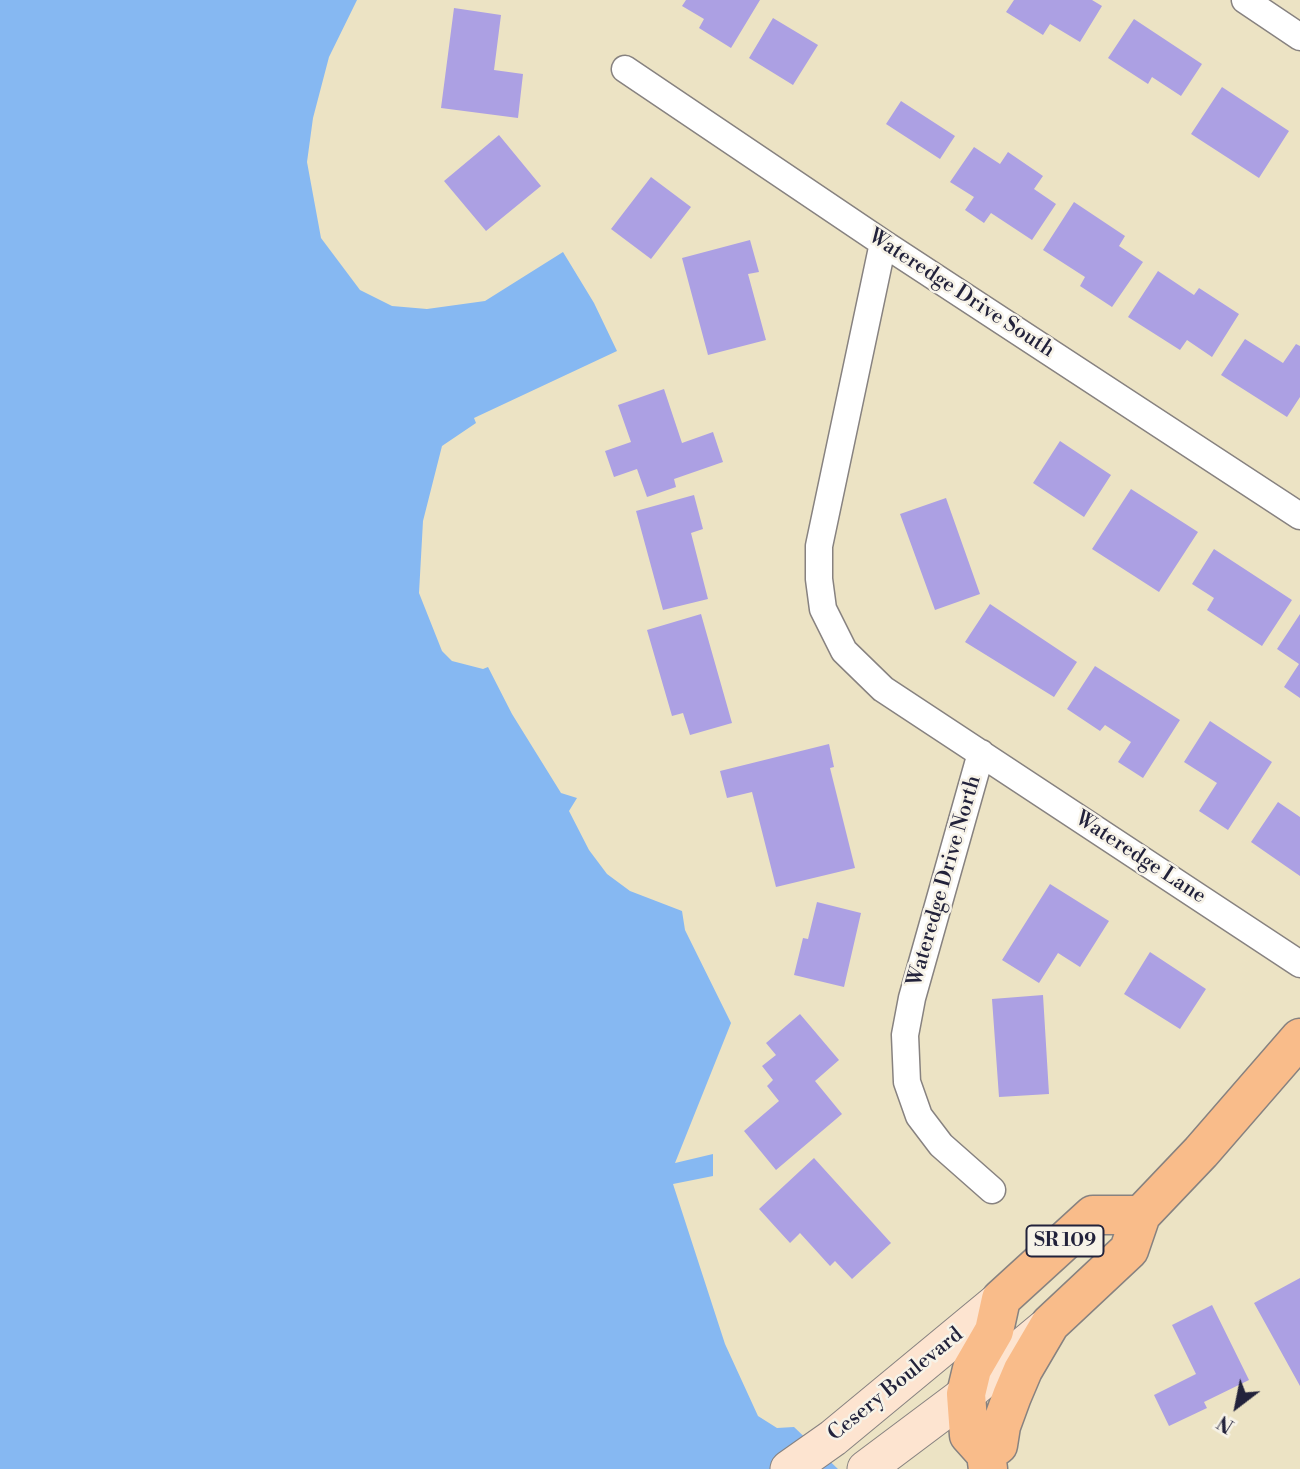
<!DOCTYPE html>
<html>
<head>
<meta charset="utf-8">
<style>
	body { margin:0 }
	#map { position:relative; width:1300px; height:1469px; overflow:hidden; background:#ece3c4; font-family:"Libre Bodoni",serif }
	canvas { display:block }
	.north { position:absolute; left:1202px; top:1371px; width:70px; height:70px; -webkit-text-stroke:5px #f7f3e8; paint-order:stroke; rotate:212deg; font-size:19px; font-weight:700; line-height:28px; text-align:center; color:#22223b }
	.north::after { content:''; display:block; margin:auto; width:24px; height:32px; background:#22223b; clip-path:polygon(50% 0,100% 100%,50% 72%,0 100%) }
</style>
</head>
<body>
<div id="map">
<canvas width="1300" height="1469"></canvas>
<div class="north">N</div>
</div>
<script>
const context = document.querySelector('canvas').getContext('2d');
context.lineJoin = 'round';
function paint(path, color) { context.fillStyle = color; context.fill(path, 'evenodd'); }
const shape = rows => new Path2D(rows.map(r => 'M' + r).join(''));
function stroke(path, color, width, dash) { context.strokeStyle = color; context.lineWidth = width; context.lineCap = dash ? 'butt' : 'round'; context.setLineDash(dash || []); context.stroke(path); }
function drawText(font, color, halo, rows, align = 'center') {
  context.font = font + ' "Libre Bodoni",serif'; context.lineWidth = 5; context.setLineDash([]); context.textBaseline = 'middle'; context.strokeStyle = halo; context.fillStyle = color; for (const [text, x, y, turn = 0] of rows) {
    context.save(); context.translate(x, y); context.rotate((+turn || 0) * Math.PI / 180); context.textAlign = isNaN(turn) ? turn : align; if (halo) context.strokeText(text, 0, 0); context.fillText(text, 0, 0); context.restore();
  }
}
paint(shape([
	[0,0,357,0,329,57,313,118,307,162,321,238,360,290,392,306,427,309,485,301,563,252,594,303,617,351,474,418,476,423,442,446,423,521,419,593,442,651,452,661,483,669,488,667,512,714,561,793,577,798,569,811,589,850,607,874,630,891,682,911,685,930,731,1023,675,1163,713,1154,713,1176,673,1184,725,1344,758,1416,777,1428,794,1427,838,1469,0,1469]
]), '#86b8f2');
paint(shape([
	[686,0,760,0,731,48,699,28,704,19,682,6],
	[1014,0,1092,0,1102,6,1080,42,1050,24,1043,35,1006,12],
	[454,8,501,15,494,70,523,74,518,118,441,108],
	[773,18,818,45,793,85,749,58],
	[1134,19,1202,64,1181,96,1152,77,1148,84,1108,58],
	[1222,87,1289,131,1259,178,1191,134],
	[901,101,955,136,940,159,886,124],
	[499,135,541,186,486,231,444,181],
	[974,147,1000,164,1008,152,1043,176,1034,189,1056,204,1032,240,991,213,984,223,965,210,974,197,950,182],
	[651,177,691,207,651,259,611,229],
	[1074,202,1125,236,1119,246,1143,262,1112,307,1080,286,1085,277,1043,250],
	[750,240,759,272,748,274,766,340,708,355,682,258],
	[1158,271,1194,295,1199,288,1239,314,1212,357,1187,340,1180,350,1128,317],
	[1245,339,1283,363,1296,344,1300,346,1300,397,1287,417,1221,375],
	[664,389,682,443,713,432,723,462,674,479,676,487,647,497,637,469,614,477,605,451,631,442,618,405],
	[1060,441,1111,475,1084,517,1033,483],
	[1131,489,1198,532,1159,592,1092,549],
	[694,495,703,529,691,533,708,599,663,610,636,511],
	[946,498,980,594,935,610,900,514],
	[1214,549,1292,600,1262,646,1207,610,1214,598,1192,584],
	[990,604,1077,662,1054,697,965,642],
	[701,614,732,723,690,735,683,713,672,716,647,630],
	[1300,614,1300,698,1284,687,1299,664,1277,649],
	[1095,666,1180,720,1143,778,1118,762,1131,742,1105,725,1100,731,1067,709],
	[1210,721,1272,762,1228,830,1199,811,1217,783,1184,762],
	[829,744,834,767,830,768,855,868,776,887,752,792,727,798,720,771],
	[1278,802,1300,817,1300,876,1251,842],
	[1050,884,1109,921,1080,967,1058,953,1039,983,1002,960],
	[817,902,861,913,844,987,794,975,803,938,808,939],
	[1150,952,1206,989,1180,1029,1124,994],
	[1043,995,1049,1094,999,1097,992,999],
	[800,1014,839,1060,815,1081,842,1114,776,1170,744,1131,779,1101,767,1086,773,1080,762,1066,776,1055,766,1043],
	[814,1158,891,1243,852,1279,835,1261,830,1266,800,1233,790,1243,759,1209],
	[1300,1278,1300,1386,1254,1303],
	[1212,1305,1249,1380,1204,1402,1207,1408,1169,1426,1154,1395,1196,1374,1172,1325]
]), '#aca0e3');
const street = shape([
	[1245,0,1300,37],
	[625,69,883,243,1300,516],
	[883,243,819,546,819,579,823,609,844,651,883,689,1300,964],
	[981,753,912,998,905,1035,907,1082,919,1116,941,1145,992,1190]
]);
const secondary = shape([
	[789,1469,833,1438,1001,1299],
	[866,1469,966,1394,1044,1329]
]);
const primary = shape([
	[986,1454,998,1445,1001,1426,1012,1396,1023,1370,1050,1324,1129,1250,1141,1215,1201,1152,1300,1038],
	[988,1469,986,1454,969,1435,966,1394,972,1369,994,1331,1001,1299,1093,1215,1141,1215]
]);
stroke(street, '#878280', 29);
stroke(secondary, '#878280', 39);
stroke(primary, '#878280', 41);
stroke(street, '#fff', 26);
stroke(secondary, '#fde4d0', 37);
stroke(primary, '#f9bc8a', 38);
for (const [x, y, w] of [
	[1065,1241,77]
]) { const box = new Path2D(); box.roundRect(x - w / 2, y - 15.5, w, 31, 5); context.fillStyle = '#f7f3e8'; context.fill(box); stroke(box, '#22223b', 2); }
drawText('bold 19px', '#22223b', null, [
	["SR 109",1065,1241]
]);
drawText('21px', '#22223b', '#f7f3e8', [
	["Wateredge Drive South",961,294,33],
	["Wateredge Lane",1140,858,33],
	["Wateredge Drive North",945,881,-74],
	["Cesery Boulevard",896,1385,-39]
]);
</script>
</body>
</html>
